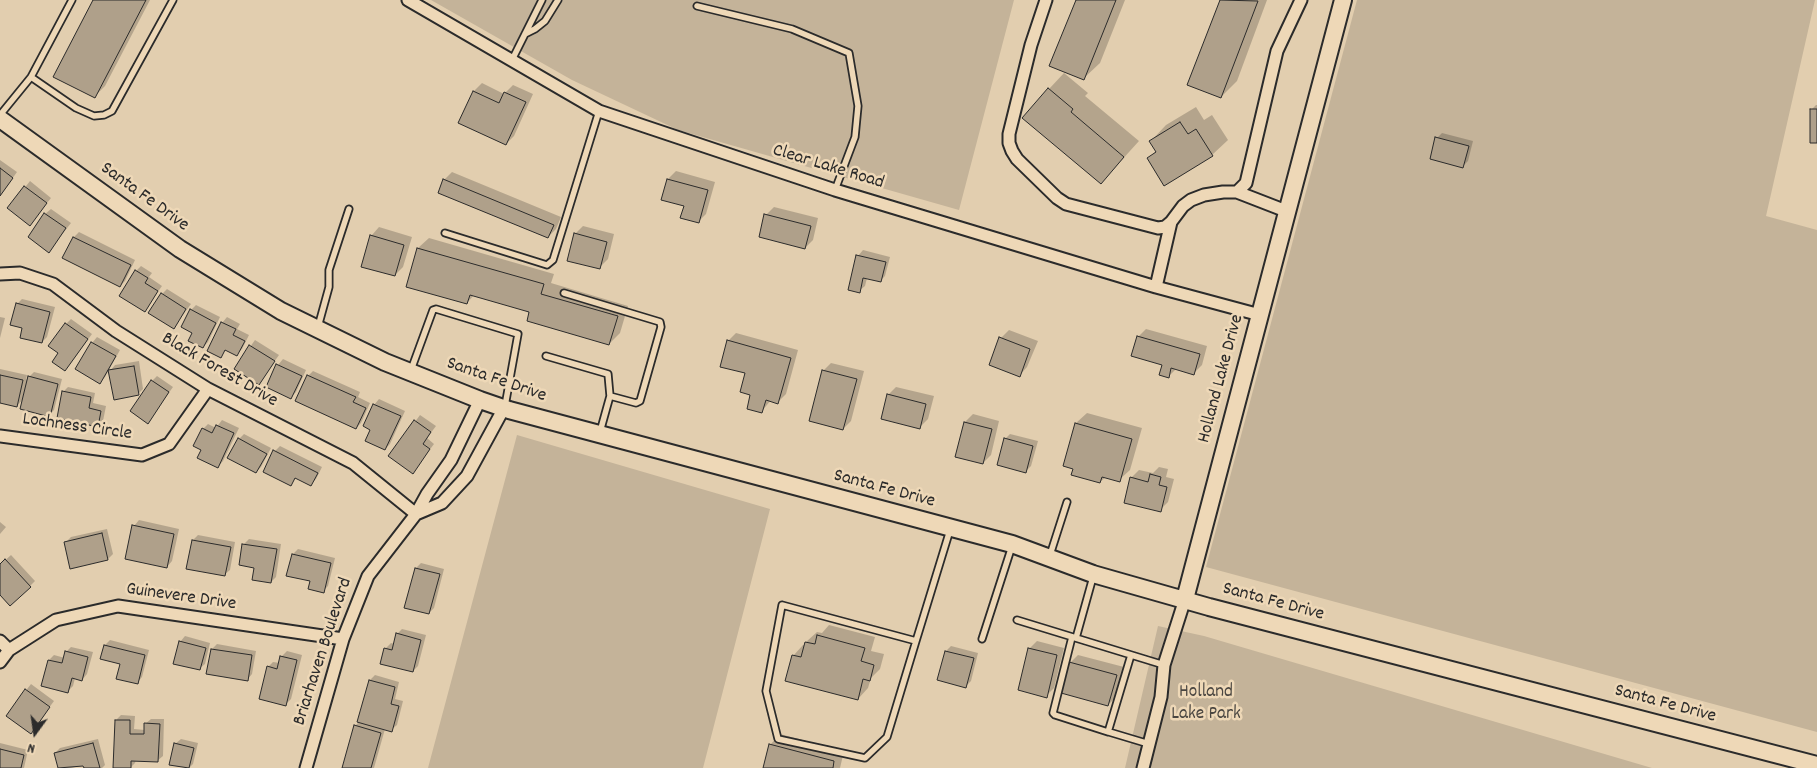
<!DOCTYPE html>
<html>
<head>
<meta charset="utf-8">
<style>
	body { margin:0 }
	#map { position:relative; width:1817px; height:768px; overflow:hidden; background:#e2ceaf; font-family:Dekko,sans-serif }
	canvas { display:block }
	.north { position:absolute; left:10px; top:708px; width:50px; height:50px; -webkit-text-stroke:4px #eed8b7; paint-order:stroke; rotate:194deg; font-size:14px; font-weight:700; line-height:20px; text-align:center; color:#2b2b2b }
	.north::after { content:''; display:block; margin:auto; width:18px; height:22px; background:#2b2b2b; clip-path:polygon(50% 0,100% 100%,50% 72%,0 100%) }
</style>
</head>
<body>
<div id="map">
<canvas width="1817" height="768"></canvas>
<div class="north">N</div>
</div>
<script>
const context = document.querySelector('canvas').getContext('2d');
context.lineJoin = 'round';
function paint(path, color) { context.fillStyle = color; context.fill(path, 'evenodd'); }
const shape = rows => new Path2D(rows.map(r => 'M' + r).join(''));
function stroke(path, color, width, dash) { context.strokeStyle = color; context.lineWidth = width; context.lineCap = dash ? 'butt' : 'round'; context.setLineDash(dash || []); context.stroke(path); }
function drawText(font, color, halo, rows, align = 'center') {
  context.font = font + ' Dekko,sans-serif'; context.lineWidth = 5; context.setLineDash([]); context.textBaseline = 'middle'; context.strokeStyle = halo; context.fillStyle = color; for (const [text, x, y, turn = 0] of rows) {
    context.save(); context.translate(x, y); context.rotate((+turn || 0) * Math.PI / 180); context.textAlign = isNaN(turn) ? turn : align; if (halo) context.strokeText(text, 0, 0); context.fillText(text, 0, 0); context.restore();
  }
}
paint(shape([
	[431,0,1014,0,959,210,678,130,572,80],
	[1357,0,1815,0,1766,216,1817,230,1817,732,1206,567],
	[517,435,770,509,703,768,428,768],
	[1158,626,1204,636,1652,768,1125,768]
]), '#c4b399');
paint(shape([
	[94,0,150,0,105,86,94,97],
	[1077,0,1125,0,1100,63,1084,78],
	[1221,0,1267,0,1237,81,1221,97,1189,85],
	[1064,73,1088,93,1085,96,1139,141,1101,183,1049,89],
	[482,83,504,94,513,85,533,94,514,136,506,144,459,123,474,91],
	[1816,105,1817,105,1817,141,1811,110],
	[1196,107,1204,120,1212,115,1228,140,1212,155,1149,158,1156,151,1151,141,1166,125],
	[1442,133,1473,141,1468,161,1463,166,1437,138],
	[0,160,17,172,0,196],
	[676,171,715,182,706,214,698,222,668,179],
	[452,172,561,217,556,229,548,237,444,180],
	[30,181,51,198,30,224,9,208],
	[774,207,818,218,813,240,805,248,766,215],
	[51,209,71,223,49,251,45,214],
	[583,226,614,234,608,259,600,267,575,234],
	[379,227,412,237,403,267,395,275,362,267,372,235],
	[79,232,135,260,125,281,120,286,64,258,74,237],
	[429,238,554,274,551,283,628,306,620,333,609,344,531,312,474,295,467,303,407,286,418,248],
	[863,250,890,257,885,276,880,281,867,278,865,286,859,291,858,256],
	[141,266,152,273,149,277,162,286,145,310,136,271],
	[167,289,191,304,174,327,162,294],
	[22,299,55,307,47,337,42,342,24,327,17,304],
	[196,305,220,317,208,342,203,347,194,332,191,310],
	[0,317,5,318,0,338],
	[227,317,240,324,237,329,249,335,242,349,237,354,227,349,221,356,222,323],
	[71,319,92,334,70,364,60,353,66,324],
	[1146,329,1207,346,1202,365,1194,373,1176,369,1168,377,1163,364,1138,337],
	[1009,330,1038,341,1027,367,1020,375,1001,338],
	[736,333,798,350,786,394,778,402,771,400,762,411,746,373,728,341],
	[97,337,120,350,105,377,100,382,77,369,92,343],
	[255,340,279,355,259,383,235,368],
	[283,359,306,370,296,392,291,397,268,386,278,365],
	[139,361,143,389,138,394,110,371,115,365],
	[831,363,864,371,851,421,843,429,823,371],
	[0,369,27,375,26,380,34,372,62,379,54,410,49,415,24,398,17,406,0,402],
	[313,371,360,392,358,397,370,403,361,423,356,428,308,376],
	[157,376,173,387,148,422,152,381],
	[68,387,95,393,93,403,106,406,103,421,98,426,63,392],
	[896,387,934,396,928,419,920,427,888,395],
	[379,399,405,411,390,444,385,449,372,429,374,405],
	[1087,413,1142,428,1130,470,1119,480,1106,477,1100,482,1075,468,1064,465,1076,423],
	[973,414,999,421,991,455,983,463,965,422],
	[420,415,436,426,427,438,434,444,413,472,390,456],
	[222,420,239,428,223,461,218,467,203,449,203,429,208,424,216,428],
	[244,434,271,448,261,467,256,472,239,439],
	[1010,434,1038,441,1031,466,1026,471,1005,439],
	[280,446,322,467,316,479,311,484,297,477,290,485,275,451],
	[1159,467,1168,469,1166,477,1174,479,1168,502,1160,510,1131,478,1139,470,1153,473],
	[139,520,179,529,172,561,167,567,134,526],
	[0,522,6,527,0,534],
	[107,529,113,554,108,559,66,542,71,537],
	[198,535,235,542,230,570,224,575,193,540],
	[249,539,281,544,276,577,271,582,256,567,244,544],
	[298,549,335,558,328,586,323,591,312,581,293,554],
	[11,555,35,581,30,586,0,593,0,565],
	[421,563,444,569,434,608,429,613,416,568],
	[829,625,875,637,871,651,884,654,880,669,871,678,868,688,858,699,793,656,803,645,805,645,806,642,817,632,822,633],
	[402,629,426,635,418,666,413,671,386,648,391,643,395,644,397,634],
	[185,636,210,643,205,664,199,669,180,642],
	[110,640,149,650,142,677,137,683,105,645],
	[1037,641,1064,648,1054,688,1046,696,1029,649],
	[217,644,256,651,252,674,247,680,212,649],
	[951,646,978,653,971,681,966,686,946,651],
	[71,647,93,652,87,674,82,680,75,678,73,686,68,691,49,660,54,655,65,658,66,652],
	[287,651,302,655,291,699,286,704,268,667,273,662,280,663,282,656],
	[1078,655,1124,667,1116,697,1108,705,1070,663],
	[375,675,399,682,395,699,403,701,397,725,391,730,385,729,374,768,343,768,355,726,359,722,370,680],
	[31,684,54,701,31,732,7,715],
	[121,715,135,716,134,729,145,730,145,724,151,719,164,719,163,756,157,761,136,760,135,763,130,768,116,720],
	[780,734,844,751,840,768,764,768,770,745],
	[98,739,105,765,102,768,85,768,84,765,71,768,59,768,55,753,60,748],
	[181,739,198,743,193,764,189,768,170,765,175,744],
	[0,743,28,750,24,768,0,768]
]), '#0003');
const building = shape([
	[93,0,146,0,95,98,53,77,93,0],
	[1076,0,1116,0,1084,80,1049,66,1076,0],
	[1220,0,1258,1,1221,98,1187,85,1220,0],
	[1048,88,1073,109,1071,112,1124,157,1101,184,1022,118,1048,88],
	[473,91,499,103,504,92,526,102,506,145,458,123,473,91],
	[1810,109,1817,109,1817,143,1810,143,1810,109],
	[1180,122,1188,134,1196,129,1213,156,1164,186,1147,158,1156,152,1149,141,1180,122],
	[1435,137,1469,146,1463,168,1430,159,1435,137],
	[0,168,13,178,0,196,0,168],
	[443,179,554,225,548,238,438,193,443,179],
	[667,179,708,190,699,223,680,218,684,206,661,200,667,179],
	[24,186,47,203,30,226,7,208,24,186],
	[44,213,66,228,49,253,28,237,44,213],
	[764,214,811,226,805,249,759,237,764,214],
	[574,233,607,242,600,269,567,261,574,233],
	[370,235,404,245,395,276,361,267,370,235],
	[73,237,131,265,120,287,62,258,73,237],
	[417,248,544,284,541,294,618,316,609,345,527,321,529,312,470,295,467,304,406,287,417,248],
	[856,255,886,262,881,282,863,278,860,293,848,290,856,255],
	[135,270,148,278,145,283,158,291,145,312,119,296,135,270],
	[161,293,186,309,174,329,148,313,161,293],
	[16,303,50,312,42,343,20,338,22,328,10,325,16,303],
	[190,309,216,323,203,348,188,341,192,333,181,327,190,309],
	[221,322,236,329,233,335,245,341,237,356,225,350,221,358,207,351,221,322],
	[65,323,88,339,65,371,52,362,58,353,48,346,65,323],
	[1137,336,1200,354,1194,375,1171,368,1169,378,1159,375,1162,365,1131,356,1137,336],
	[999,337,1030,349,1020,377,989,365,999,337],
	[727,340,791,358,778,404,766,400,762,413,747,409,750,395,740,392,745,373,720,367,727,340],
	[91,342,116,356,100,384,75,369,91,342],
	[249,345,275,361,259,385,234,369,249,345],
	[276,364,302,376,291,399,266,387,276,364],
	[134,366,139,395,114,400,108,370,134,366],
	[822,370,857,379,843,430,809,421,822,370],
	[0,375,23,380,17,407,0,403,0,375],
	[307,375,356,397,353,402,366,408,356,429,295,401,307,375],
	[28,376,58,384,50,417,20,409,28,376],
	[151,380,169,392,148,424,130,411,151,380],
	[62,391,91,397,89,408,101,411,98,427,57,418,62,391],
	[887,394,926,404,920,429,881,419,887,394],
	[373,404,401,416,385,450,365,441,370,430,363,426,373,404],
	[414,420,431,432,423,444,430,449,413,474,388,456,414,420],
	[964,422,992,429,983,464,955,457,964,422],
	[1075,423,1132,439,1120,482,1102,477,1100,483,1071,475,1073,469,1063,466,1075,423],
	[216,425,234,433,218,468,197,458,201,450,193,446,202,428,212,433,216,425],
	[238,438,267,454,256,473,227,458,238,438],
	[1004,438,1033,446,1026,473,997,465,1004,438],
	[273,450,318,473,311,486,295,478,291,486,263,472,273,450],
	[1150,474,1161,477,1159,485,1167,487,1161,512,1124,503,1130,477,1148,482,1150,474],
	[132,525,174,534,167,568,125,559,132,525],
	[102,533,108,560,70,569,64,542,102,533],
	[192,540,231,547,225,576,186,569,192,540],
	[242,544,277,549,271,583,252,580,254,568,239,565,242,544],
	[292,554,331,563,324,593,308,589,310,581,286,576,292,554],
	[5,559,31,587,10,606,0,595,0,564,5,559],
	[415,568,440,574,429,614,404,608,415,568],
	[396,633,421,640,413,672,380,664,384,648,392,650,396,633],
	[817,635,865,648,861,661,874,665,870,681,863,679,858,700,785,681,792,655,801,657,805,642,815,644,817,635],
	[179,641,206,648,200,670,173,664,179,641],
	[104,645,145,655,138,684,116,679,120,664,100,659,104,645],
	[1028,648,1057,655,1047,698,1018,690,1028,648],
	[211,649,252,655,248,681,206,674,211,649],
	[65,651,88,657,82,681,72,678,68,693,41,686,48,660,62,663,65,651],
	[945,651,974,658,966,688,937,680,945,651],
	[280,656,297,660,286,706,259,699,267,666,277,669,280,656],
	[1069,662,1117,675,1108,706,1061,693,1069,662],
	[369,680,395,687,391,704,399,706,392,732,357,722,369,680],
	[25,689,50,707,31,734,6,716,25,689],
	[115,720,130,720,130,734,144,734,144,723,160,724,158,762,131,761,131,768,113,768,115,720],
	[354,725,381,733,371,768,342,768,354,725],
	[93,743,100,768,84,768,83,766,58,768,54,753,93,743],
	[174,743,194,748,189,768,169,765,174,743],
	[769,744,834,761,833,768,763,768,769,744],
	[0,749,24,755,21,768,0,768,0,749]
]);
paint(building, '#afa08a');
stroke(building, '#2b2b2b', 1);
const lane = shape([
	[697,6,792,29,849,53,858,106,855,137,835,190],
	[525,34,535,29,545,21,558,0],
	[512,60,542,0],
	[31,77,76,108,94,116,104,115,112,111,173,0],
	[0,115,31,77,72,0],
	[445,233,547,265,553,260,599,111],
	[564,293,660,322,661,327,640,401,636,403,610,396,600,432],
	[318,327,329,287,329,270,349,209],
	[546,356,608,374,610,396],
	[411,370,433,310,436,309,518,334,505,406],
	[1050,555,1067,502],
	[1017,620,1164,665],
	[1072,637,1053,713,1055,715,1108,732,1131,655],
	[1076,638,1093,577],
	[982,639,1012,546],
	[916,641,887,737,865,758,778,739,766,691,782,605,916,641,950,530],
	[1109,732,1149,744]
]);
const street = shape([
	[408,0,599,111,835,190,1156,287,1260,315],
	[1046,0,1031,45,1009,134,1009,143,1012,151,1017,159,1057,198,1066,204,1158,228,1165,227,1171,222,1183,206,1191,200,1204,195,1223,192,1237,192,1246,183,1277,51,1301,0],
	[1237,192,1286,211],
	[0,274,20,273,53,284,116,331,208,389,353,463,416,514],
	[1156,287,1171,222],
	[0,436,142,455,169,444,208,389],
	[416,514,442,503,467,476,504,408],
	[0,641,9,650],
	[0,662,9,650,56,620,118,606,343,639],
	[306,768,343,639,368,576,416,514,427,494,451,460,480,400],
	[1143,768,1161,697,1164,665,1185,599]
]);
const secondary = shape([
	[0,119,180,249,281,311,385,362,480,400,509,410,1012,544,1093,574,1209,607,1817,765],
	[1185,599,1343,0]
]);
stroke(lane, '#2b2b2b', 9);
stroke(street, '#2b2b2b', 15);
stroke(secondary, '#2b2b2b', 20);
stroke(lane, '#eed8b7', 5.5);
stroke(street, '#eed8b7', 11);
stroke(secondary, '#eed8b7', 16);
drawText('19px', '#2b2b2b', '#eed8b7', [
	["Clear Lake Road",828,168,17],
	["Santa Fe Drive",144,198,36],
	["Black Forest Drive",219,371,30],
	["Holland Lake Drive",1222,379,-75],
	["Santa Fe Drive",496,381,19],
	["Lochness Circle",77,428,8],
	["Santa Fe Drive",884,490,15],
	["Guinevere Drive",181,598,8],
	["Santa Fe Drive",1273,603,15],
	["Briarhaven Boulevard",324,652,-72],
	["Santa Fe Drive",1665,705,15]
]);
drawText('19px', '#4a4641', '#eed8b7', [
	["Holland",1206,693],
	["Lake Park",1206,715]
]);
</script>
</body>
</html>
